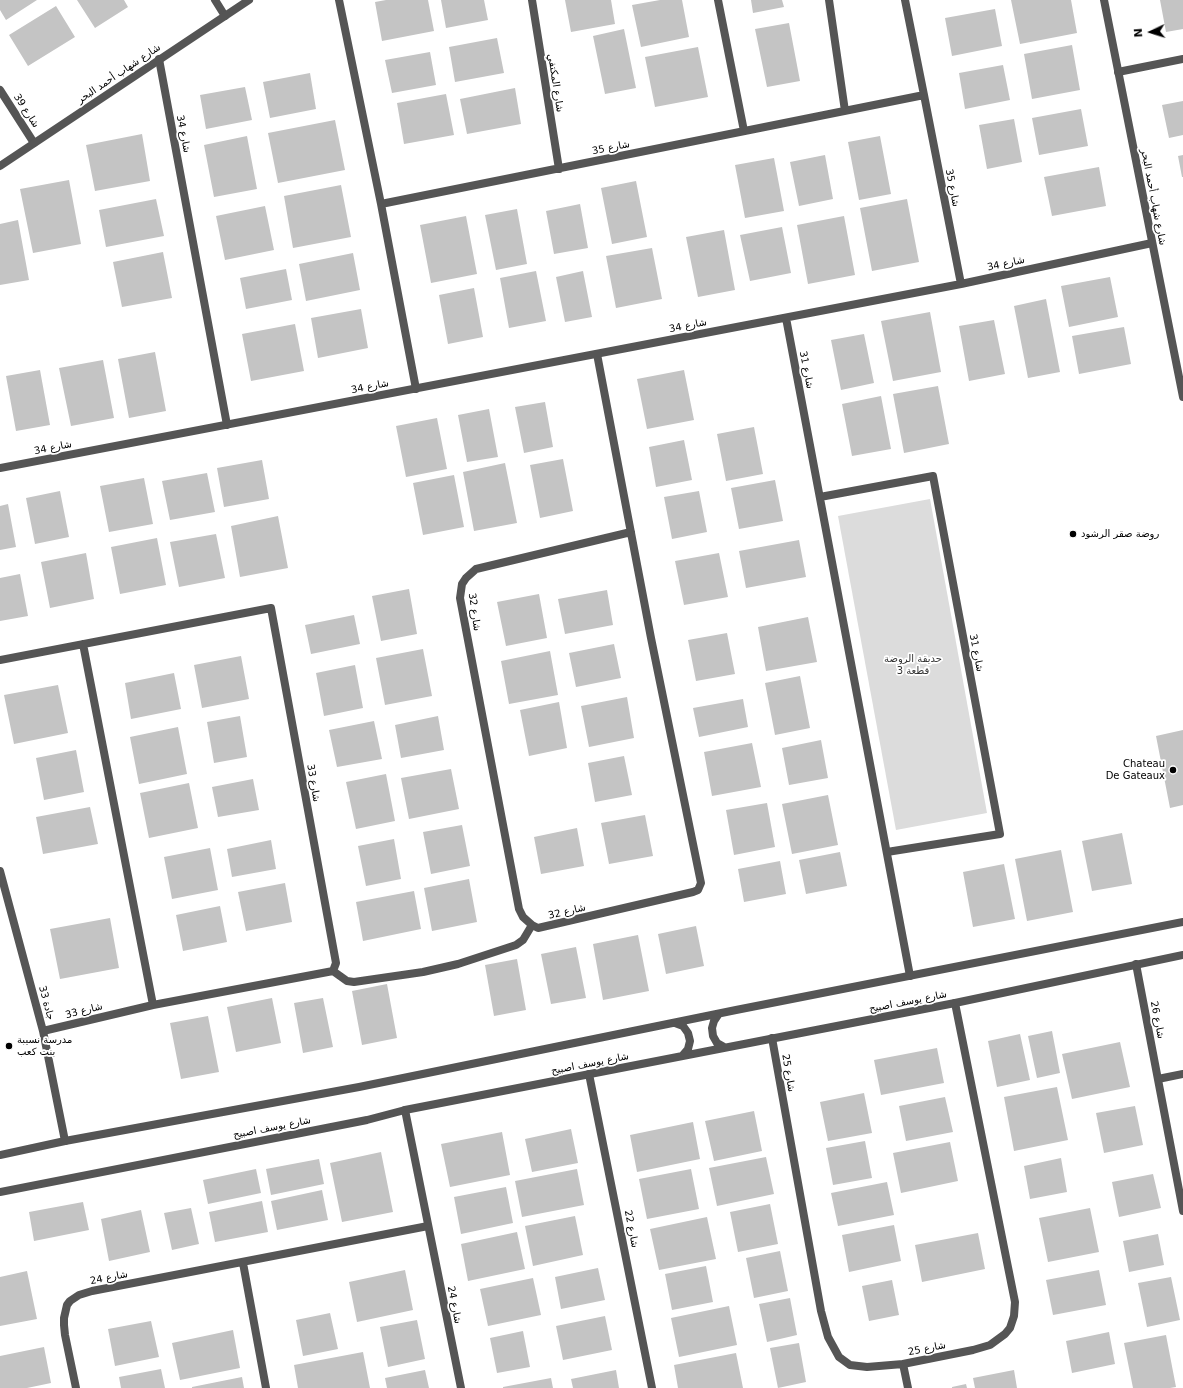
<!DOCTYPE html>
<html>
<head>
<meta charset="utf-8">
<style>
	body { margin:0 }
	#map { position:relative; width:1183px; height:1388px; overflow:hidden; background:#fff; font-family:"DejaVu Sans",sans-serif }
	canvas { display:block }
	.north { position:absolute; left:1131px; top:12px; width:40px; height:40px; -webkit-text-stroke:3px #fff; paint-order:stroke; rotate:266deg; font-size:11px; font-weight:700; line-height:16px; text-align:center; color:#000 }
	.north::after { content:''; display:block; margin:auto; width:14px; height:18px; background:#000; clip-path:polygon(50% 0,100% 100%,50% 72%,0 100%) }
</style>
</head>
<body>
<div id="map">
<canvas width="1183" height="1388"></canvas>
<div class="north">N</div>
</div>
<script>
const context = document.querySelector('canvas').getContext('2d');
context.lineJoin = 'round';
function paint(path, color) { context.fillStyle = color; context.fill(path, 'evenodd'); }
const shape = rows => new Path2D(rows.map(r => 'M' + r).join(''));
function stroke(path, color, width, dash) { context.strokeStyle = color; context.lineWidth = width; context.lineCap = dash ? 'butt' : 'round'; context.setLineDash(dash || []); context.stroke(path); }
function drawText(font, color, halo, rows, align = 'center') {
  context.font = font + ' "DejaVu Sans",Vazirmatn,sans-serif'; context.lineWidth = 3.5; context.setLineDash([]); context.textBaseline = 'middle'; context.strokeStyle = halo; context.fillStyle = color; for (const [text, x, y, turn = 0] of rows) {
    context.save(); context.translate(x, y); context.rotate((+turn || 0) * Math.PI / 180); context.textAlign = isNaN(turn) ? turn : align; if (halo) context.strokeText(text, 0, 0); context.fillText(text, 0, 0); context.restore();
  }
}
paint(shape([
	[930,499,987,813,896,830,838,516]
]), '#dcdcdc');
paint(shape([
	[0,0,37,0,6,20,0,10],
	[77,0,124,0,128,7,95,28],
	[386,0,428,0,434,31,382,41,375,2],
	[441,0,484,0,488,20,446,28],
	[565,0,611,0,615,24,571,32],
	[660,0,682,0,689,37,641,47,632,5],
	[751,0,782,0,784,7,753,13],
	[1011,0,1071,0,1077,33,1020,44],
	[1160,0,1183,0,1183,29,1166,32],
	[56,6,75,37,28,66,9,35],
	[995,9,1002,46,952,56,945,18],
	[789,23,800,81,767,87,755,29],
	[624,29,636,88,605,94,593,36],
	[497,38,504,73,455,82,449,47],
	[1072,45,1080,90,1032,99,1024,54],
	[698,47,708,97,655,107,645,57],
	[430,52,436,85,392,93,385,60],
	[1003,65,1010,100,965,109,959,73],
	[310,73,316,109,270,118,263,82],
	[245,87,252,120,206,129,200,95],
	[515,88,521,124,467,134,460,99],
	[446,94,454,135,404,144,397,103],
	[1183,101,1183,135,1169,138,1162,105],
	[1081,109,1088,146,1039,155,1032,118],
	[1014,119,1022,162,987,169,979,125],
	[335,120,345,170,278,183,268,133],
	[142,134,150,181,95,191,86,145],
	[247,136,257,189,214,197,204,145],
	[880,136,891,194,859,200,848,142],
	[825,155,833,199,799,206,790,162],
	[1183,155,1183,177,1182,177,1178,156],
	[774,158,784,211,745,218,735,165],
	[1099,167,1106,206,1052,216,1044,177],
	[69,180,81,244,33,253,20,189],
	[636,181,647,237,612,244,601,188],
	[341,185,351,237,293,248,284,196],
	[156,199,164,236,106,247,99,210],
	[907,199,919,262,872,271,860,208],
	[580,204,588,248,554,254,546,211],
	[265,206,274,250,225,260,216,216],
	[517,209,527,264,496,270,485,215],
	[466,216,477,274,431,283,420,225],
	[844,216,855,275,808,284,797,225],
	[18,220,29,280,0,285,0,224],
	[782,227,791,273,750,281,740,235],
	[724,230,735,290,698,297,686,237],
	[652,248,662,299,616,308,606,256],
	[163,252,172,298,122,307,113,262],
	[353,253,360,290,306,301,299,264],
	[286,269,292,300,246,309,240,278],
	[536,271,546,321,509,328,500,278],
	[583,271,592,317,565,322,556,277],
	[1110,277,1118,317,1069,327,1061,286],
	[474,288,483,337,448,344,439,295],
	[1046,299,1060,372,1028,378,1014,306],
	[361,309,368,348,318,358,311,318],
	[930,312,941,372,893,381,881,321],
	[994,320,1005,374,969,381,959,326],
	[295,324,304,371,251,381,242,334],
	[1124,327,1131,364,1079,374,1072,336],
	[864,334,874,383,841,390,831,340],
	[155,352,166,411,129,418,118,359],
	[103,360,114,418,71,426,59,368],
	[40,370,50,425,16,431,6,376],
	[684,370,694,420,647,429,637,379],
	[938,386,949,444,904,453,893,394],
	[881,396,891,449,852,456,842,404],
	[545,402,553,447,524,453,515,407],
	[489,409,498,457,467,462,458,415],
	[437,418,447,469,406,477,396,426],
	[754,427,763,474,726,481,717,434],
	[684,440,692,480,656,487,649,447],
	[563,459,573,511,540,518,530,465],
	[262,460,269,499,224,507,217,468],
	[505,463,517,523,474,531,463,472],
	[207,473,215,512,170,520,162,481],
	[454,475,464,527,423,535,413,483],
	[144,478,153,524,109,532,100,486],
	[775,480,783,521,739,529,731,488],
	[60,491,69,537,35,544,26,498],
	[699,491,707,532,672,539,664,497],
	[8,504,16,547,0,550,0,506],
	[278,516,288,568,240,577,231,526],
	[216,534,225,578,179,587,170,542],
	[157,538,166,585,120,594,111,547],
	[799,540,806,577,746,588,739,551],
	[86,553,94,599,50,608,41,562],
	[719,553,728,597,684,605,675,561],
	[20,574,28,616,0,621,0,578],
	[409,589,417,634,381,641,372,596],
	[607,590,613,625,565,634,558,599],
	[539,594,547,638,506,646,497,602],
	[354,615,360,644,311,654,305,625],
	[808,617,817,662,766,671,758,627],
	[727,633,735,674,696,681,688,640],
	[614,644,621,678,576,687,569,653],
	[423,649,432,696,385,705,376,658],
	[550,651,558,695,509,704,501,661],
	[241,656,249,699,202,708,194,665],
	[355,665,363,708,324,716,316,673],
	[174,673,181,709,131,719,125,683],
	[800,676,810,728,775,735,765,683],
	[58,685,68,733,14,744,4,695],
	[627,697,634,738,589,747,581,706],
	[743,699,748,727,699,737,693,708],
	[559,702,567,748,529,756,520,710],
	[240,716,247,757,214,763,207,722],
	[438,716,444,750,401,758,395,725],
	[374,721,382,759,337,767,329,730],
	[178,727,187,774,139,784,130,737],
	[1183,730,1183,805,1170,808,1156,736],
	[821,740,828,778,789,785,782,748],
	[752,743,761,787,712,796,704,752],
	[76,750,84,792,44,800,36,758],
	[624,756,632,795,595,802,588,763],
	[451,769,459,809,409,819,401,778],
	[386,774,395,821,356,829,346,782],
	[253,779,259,810,218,817,212,787],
	[189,783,198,828,149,838,140,793],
	[828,795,838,845,792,854,782,804],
	[767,803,775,847,734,855,726,810],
	[90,807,98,844,43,854,36,817],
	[645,815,653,856,609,864,601,823],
	[462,825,470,866,431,874,423,832],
	[577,828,584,866,541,874,534,837],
	[1122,833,1132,884,1092,891,1082,841],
	[394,839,401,879,366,886,358,846],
	[271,840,276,869,232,877,227,849],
	[210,848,218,890,172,899,164,857],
	[1061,850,1073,912,1027,921,1015,859],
	[840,852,847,886,806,894,799,860],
	[780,861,786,894,744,902,738,869],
	[1004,864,1015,919,973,927,963,872],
	[469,879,477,922,432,931,424,888],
	[285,883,292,922,246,931,238,892],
	[414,891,421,929,363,941,356,902],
	[220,906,227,942,183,951,176,915],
	[110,918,119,968,60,979,50,929],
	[696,926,704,966,666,974,658,934],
	[638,935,649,991,603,1000,593,944],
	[576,947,586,998,551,1004,541,954],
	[517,959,526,1010,494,1016,485,965],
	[387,984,397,1038,362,1045,352,991],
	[272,998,281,1043,236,1052,227,1007],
	[323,998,333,1047,303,1053,294,1003],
	[208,1016,219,1072,181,1079,170,1023],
	[1052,1031,1060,1073,1037,1078,1028,1036],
	[1020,1034,1030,1080,997,1087,988,1041],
	[1120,1042,1130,1087,1072,1099,1062,1054],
	[937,1048,944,1083,881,1095,874,1060],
	[1057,1087,1068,1140,1014,1151,1004,1097],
	[864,1093,872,1133,828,1141,820,1102],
	[945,1097,953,1132,906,1141,899,1106],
	[1135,1106,1143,1145,1104,1153,1096,1113],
	[754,1111,762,1151,714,1161,705,1121],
	[693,1122,700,1159,637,1172,630,1135],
	[571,1129,578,1163,532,1172,525,1139],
	[502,1132,510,1175,450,1187,441,1144],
	[865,1141,872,1178,833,1185,826,1148],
	[950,1142,958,1181,901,1193,893,1153],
	[381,1152,393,1212,342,1222,330,1163],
	[766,1157,774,1194,717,1206,709,1168],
	[1061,1158,1067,1192,1030,1199,1024,1166],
	[319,1159,324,1184,271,1195,266,1169],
	[256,1169,261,1193,208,1204,203,1180],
	[577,1169,584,1205,522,1217,515,1181],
	[691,1169,699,1209,647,1219,639,1179],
	[1153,1174,1161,1208,1119,1217,1112,1182],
	[887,1182,894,1215,838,1226,831,1193],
	[506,1187,513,1223,461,1234,454,1197],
	[322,1190,328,1220,277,1230,271,1201],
	[262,1201,268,1232,215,1242,209,1212],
	[83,1202,89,1230,34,1241,29,1212],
	[770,1204,778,1244,738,1252,730,1212],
	[191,1208,199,1244,172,1250,164,1213],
	[1090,1208,1099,1252,1048,1262,1039,1218],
	[141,1210,150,1252,109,1261,101,1219],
	[575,1216,583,1255,533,1266,525,1226],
	[707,1217,716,1259,659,1270,650,1229],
	[894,1225,901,1261,849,1272,842,1235],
	[517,1232,525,1269,468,1281,461,1244],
	[978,1233,985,1269,922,1282,915,1245],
	[1158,1234,1164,1265,1129,1272,1123,1241],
	[780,1251,788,1291,754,1298,746,1258],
	[706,1266,713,1302,672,1310,665,1274],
	[598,1268,605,1300,561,1309,555,1277],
	[405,1270,413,1310,357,1322,349,1282],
	[1099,1270,1106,1305,1053,1315,1046,1280],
	[27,1271,37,1319,0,1326,0,1277],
	[1171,1277,1180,1320,1147,1327,1138,1283],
	[533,1278,541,1315,488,1326,480,1289],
	[892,1280,899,1315,869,1321,862,1286],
	[790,1298,797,1335,767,1342,759,1304],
	[729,1306,737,1345,679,1357,671,1318],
	[330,1313,338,1349,303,1356,296,1320],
	[605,1316,612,1350,563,1360,556,1326],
	[417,1320,425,1359,388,1367,380,1327],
	[151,1321,159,1357,115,1366,108,1329],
	[233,1330,240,1368,180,1380,172,1343],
	[523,1331,530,1367,497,1373,490,1338],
	[1109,1332,1115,1364,1072,1373,1066,1341],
	[1166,1335,1176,1387,1170,1388,1133,1388,1124,1343],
	[799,1343,806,1382,778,1388,770,1348],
	[44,1347,51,1383,27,1388,0,1388,0,1356],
	[363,1352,370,1388,298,1388,294,1365],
	[736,1353,743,1388,678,1388,674,1365],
	[161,1369,165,1388,121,1388,119,1377],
	[425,1370,429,1388,387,1388,385,1378],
	[616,1370,619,1388,573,1388,571,1379],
	[1014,1370,1017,1388,975,1388,973,1378],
	[242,1377,244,1388,192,1388,192,1387],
	[551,1378,553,1388,503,1388,503,1387],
	[966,1384,967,1388,952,1388,952,1387]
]), '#c4c4c4');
stroke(shape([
	[215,0,225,16],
	[339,0,381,204,416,389],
	[532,0,559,169],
	[718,0,744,131],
	[829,0,845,111],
	[905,0,924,95],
	[159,59,227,425],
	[1118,72,1183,59],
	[0,90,34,143],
	[381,204,924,95,961,284],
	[786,318,910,976],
	[597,354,651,638,701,883,698,890,693,892,538,928,532,925,523,917,519,909,460,598,462,584,466,578,476,569,631,532],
	[0,468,961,284,1152,243],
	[820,497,933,476,1000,834,887,852],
	[83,644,153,1005],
	[0,660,271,608,336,963,333,971],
	[0,871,43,1031,65,1141],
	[1136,964,1183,1211],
	[333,971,347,981,354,982,423,972,458,964,516,945,523,940,532,925],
	[43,1031,153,1005,333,971],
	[772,1038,821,1311,828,1337,839,1357,850,1365,867,1367,903,1364,973,1350,990,1345,1005,1334,1010,1328,1014,1316,1015,1302,955,1003],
	[589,1074,652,1388],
	[1158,1079,1183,1074],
	[405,1110,461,1388],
	[243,1263,266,1388],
	[903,1364,908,1388],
	[76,1388,65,1335,64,1325,64,1318,67,1305,70,1301,79,1295,92,1291,428,1226]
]), '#555', 8);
stroke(shape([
	[1104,0,1183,397],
	[0,166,249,0],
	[718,1015,714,1021,712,1028,713,1036,717,1043,724,1047],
	[675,1023,683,1026,688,1033,690,1041,688,1049,682,1056],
	[0,1155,65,1141,359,1087,736,1010,1183,922],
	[0,1192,367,1120,405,1110,955,1003,1183,955]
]), '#555', 8);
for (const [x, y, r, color] of [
	[1073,534,4,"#000"],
	[1173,770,4,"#000"],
	[9,1046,4,"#000"]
]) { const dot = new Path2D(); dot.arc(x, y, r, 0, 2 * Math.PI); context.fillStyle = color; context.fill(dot); stroke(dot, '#fff', 1.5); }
drawText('10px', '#000', '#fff', [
	["شارع شهاب أحمد البحر",119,74,-34],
	["شارع المكتفي",555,83,81],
	["شارع 39",26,111,57],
	["شارع 34",183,134,79],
	["شارع 35",611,148,-11],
	["شارع 35",952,188,79],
	["شارع شهاب أحمد البحر",1153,197,79],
	["شارع 34",1006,264,-12],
	["شارع 34",688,326,-11],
	["شارع 31",806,370,79],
	["شارع 34",370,387,-11],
	["شارع 34",53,448,-11],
	["شارع 32",474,612,82],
	["شارع 31",976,653,79],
	["شارع 33",313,783,80],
	["شارع 32",567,912,-13],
	["شارع يوسف اصبيح",908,1002,-11],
	["جادة 33",46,1003,75],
	["شارع 33",84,1011,-14],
	["شارع 26",1157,1020,79],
	["شارع يوسف اصبيح",590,1064,-11],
	["شارع 25",788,1073,80],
	["شارع يوسف اصبيح",272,1128,-11],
	["شارع 22",631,1229,79],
	["شارع 24",109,1278,-11],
	["شارع 24",454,1305,79],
	["شارع 25",927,1349,-11]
]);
drawText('10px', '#000', '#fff', [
	["روضة صقر الرشود",1081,534],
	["Chateau",1165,764,"right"],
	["De Gateaux",1165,776,"right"],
	["مدرسة نسيبة",17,1040],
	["بنت كعب",17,1052]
], 'left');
drawText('10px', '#333', '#fff', [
	["حديقة الروضة",913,659],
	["قطعة 3",913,671]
]);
</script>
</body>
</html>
